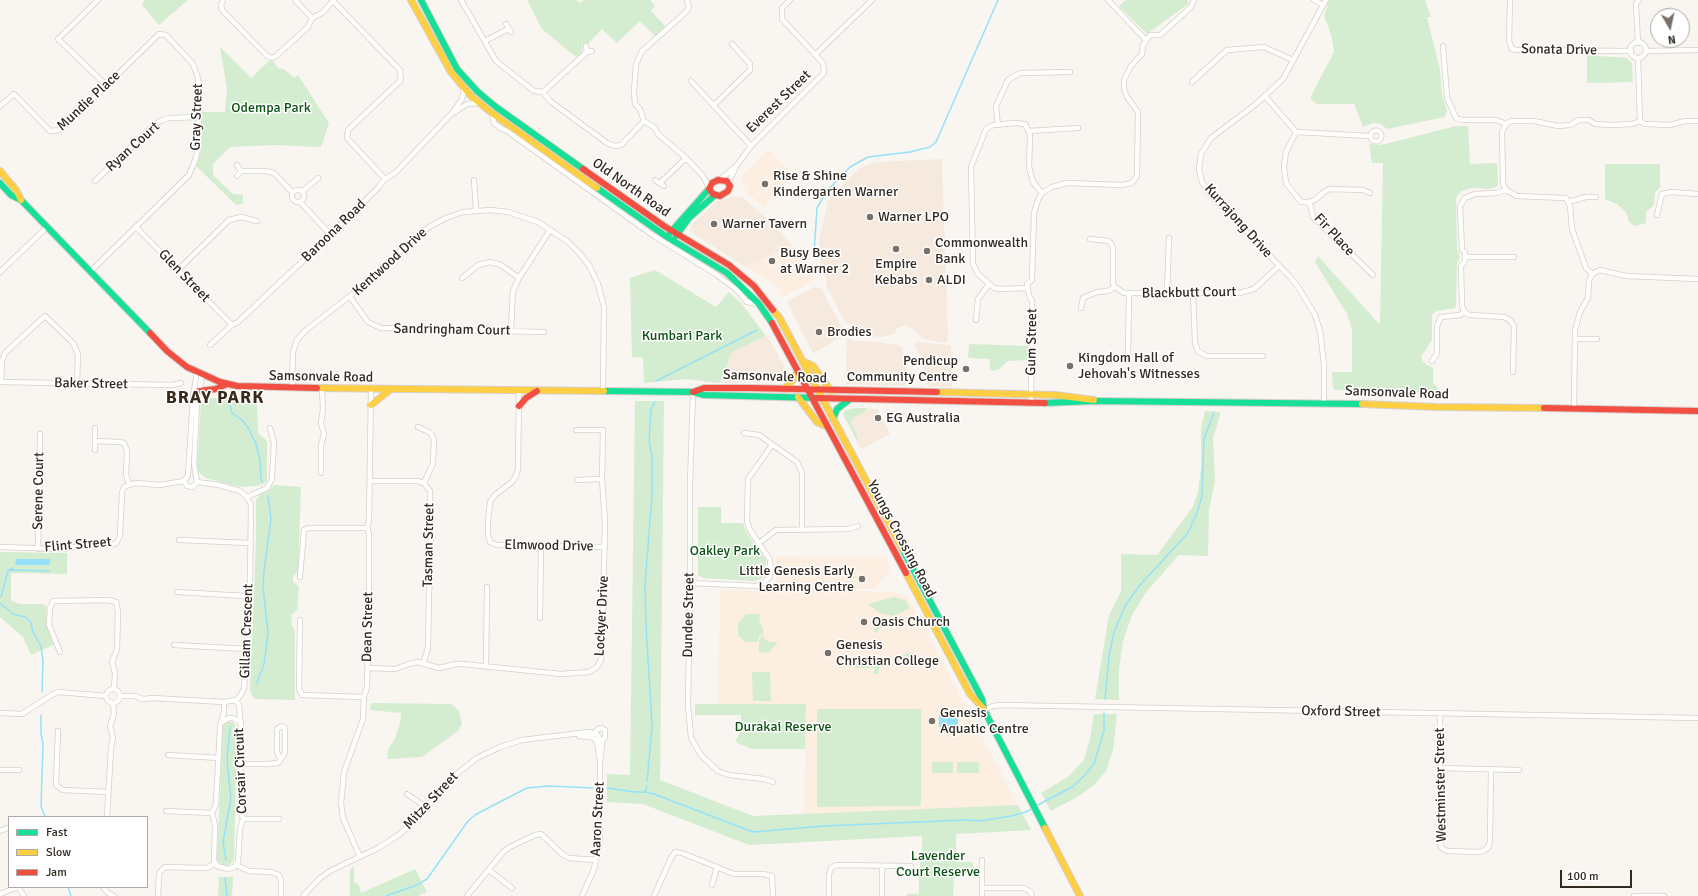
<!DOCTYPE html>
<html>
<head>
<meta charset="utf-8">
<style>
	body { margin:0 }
	#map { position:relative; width:1698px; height:896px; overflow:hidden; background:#f9f5f0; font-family:Signika,sans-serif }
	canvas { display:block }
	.legend { position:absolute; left:8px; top:816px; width:140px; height:72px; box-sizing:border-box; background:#fff; border:1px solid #adaaa7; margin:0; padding:5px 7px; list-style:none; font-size:12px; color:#312a22 }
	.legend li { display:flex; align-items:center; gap:8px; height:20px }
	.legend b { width:20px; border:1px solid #adaaa7 }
	.north { position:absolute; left:1650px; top:8px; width:40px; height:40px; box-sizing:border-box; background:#fff; border:1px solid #adaaa7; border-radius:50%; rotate:171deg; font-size:11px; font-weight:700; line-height:16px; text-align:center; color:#312a22 }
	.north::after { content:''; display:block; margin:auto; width:14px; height:18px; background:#77716a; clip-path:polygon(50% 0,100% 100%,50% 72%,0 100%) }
	.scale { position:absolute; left:1560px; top:870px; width:72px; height:18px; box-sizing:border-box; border:2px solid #312a22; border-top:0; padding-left:5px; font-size:12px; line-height:14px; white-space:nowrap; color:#312a22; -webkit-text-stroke:3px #fff; paint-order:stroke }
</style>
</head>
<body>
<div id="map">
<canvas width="1698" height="896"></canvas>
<ul class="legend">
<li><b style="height:5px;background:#16e098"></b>Fast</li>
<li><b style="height:5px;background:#ffcf43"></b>Slow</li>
<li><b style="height:5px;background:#f24e42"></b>Jam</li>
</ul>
<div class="north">N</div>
<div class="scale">100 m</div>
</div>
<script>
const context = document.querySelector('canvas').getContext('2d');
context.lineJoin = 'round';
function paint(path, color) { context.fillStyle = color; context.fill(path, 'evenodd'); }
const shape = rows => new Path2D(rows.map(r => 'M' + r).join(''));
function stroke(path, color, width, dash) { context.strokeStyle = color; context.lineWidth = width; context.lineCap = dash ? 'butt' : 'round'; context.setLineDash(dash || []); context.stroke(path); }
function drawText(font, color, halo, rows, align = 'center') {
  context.font = font + ' Signika,sans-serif'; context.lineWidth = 3; context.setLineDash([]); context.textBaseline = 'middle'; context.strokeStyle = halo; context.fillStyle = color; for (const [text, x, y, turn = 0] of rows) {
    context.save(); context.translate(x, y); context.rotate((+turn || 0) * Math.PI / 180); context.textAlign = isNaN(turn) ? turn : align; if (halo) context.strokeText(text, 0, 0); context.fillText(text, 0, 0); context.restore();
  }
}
paint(shape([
	[942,159,948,340,945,343,923,339,914,330,905,325,897,328,894,334,881,337,860,335,844,320,826,285,826,278,821,273,819,242,828,200,860,168,875,162],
	[734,196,742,197,766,218,792,245,746,267,690,232,691,225,717,201],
	[814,287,820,288,822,290,845,333,842,337,813,353,787,302],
	[766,336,772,343,787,372,783,379,779,381,720,383,732,352],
	[847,337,851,340,896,344,902,347,908,370,906,385,904,386,846,384],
	[914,342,949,345,951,347,952,387,930,387,926,382,925,372],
	[856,408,878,409,890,434,861,449,843,414,846,410]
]), '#f6eadf');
paint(shape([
	[769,149,795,176,764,207,746,191,742,180,740,178],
	[792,245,805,257,814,277,810,283,783,297,777,285,746,267],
	[776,556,885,557,890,566,889,572,886,576,881,579,875,589,856,589,856,591,894,592,906,597,910,602,1018,805,804,814,806,705,718,704,720,590,776,591]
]), '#fceee0');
paint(shape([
	[145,0,188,0,159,25,142,5],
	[527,0,576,0,580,3,584,0,650,0,655,6,651,11,666,27,656,37,640,21,617,43,602,29,588,44,582,45,582,53,577,58,542,29],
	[1126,0,1188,0,1188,4,1147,34,1119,6],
	[1325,0,1425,0,1431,17,1427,17,1440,70,1442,94,1447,111,1445,117,1387,129,1381,124,1373,123,1363,127,1354,104,1317,104,1310,98,1334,52,1332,38,1324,15,1328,6],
	[220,47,251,78,269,61,273,61,278,68,285,70,294,78,298,75,329,123,321,147,274,145,230,147,213,164,213,171,214,176,233,194,243,195,243,204,236,205,195,165,201,149,202,112,225,112,227,89],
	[1587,55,1627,58,1632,63,1633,82,1587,83],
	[1456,126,1468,126,1470,164,1497,163,1498,186,1491,189,1471,188,1461,191,1456,198,1457,249,1460,257,1457,264,1456,304,1455,308,1436,311,1432,315,1432,340,1421,357,1422,360,1427,365,1433,368,1433,383,1444,394,1335,390,1333,388,1332,372,1352,372,1352,329,1347,314,1315,262,1318,256,1378,323,1380,324,1383,163,1372,163,1369,144,1381,145],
	[1605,164,1660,164,1660,187,1655,193,1654,205,1646,212,1646,223,1635,226,1629,222,1626,212,1617,204,1605,199],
	[655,270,716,307,729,292,741,303,766,336,732,352,720,383,686,379,644,383,643,358,632,357,630,278],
	[969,344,1028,346,1027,360,1008,361,999,369,992,371,990,369,990,359,968,358],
	[209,398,257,399,258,433,267,441,267,481,265,483,257,486,240,487,206,478,198,472,197,469,201,403],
	[635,401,664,401,660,780,753,816,1018,805,1031,830,956,834,956,862,972,862,976,874,954,873,953,896,907,896,907,894,919,894,919,876,917,873,920,870,920,862,917,859,922,855,922,836,749,845,643,804,607,802,607,774,630,775],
	[856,408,867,408,866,411,853,418,851,422,858,437,857,441,843,414,846,410],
	[1205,411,1221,412,1213,438,1215,481,1209,510,1208,556,1179,555,1147,591,1132,615,1123,641,1119,669,1119,700,1095,699,1109,615,1121,591,1121,554,1157,555,1184,519,1193,506,1198,492,1201,467,1201,428],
	[274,485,301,487,298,571,293,577,293,582,299,587,297,610,291,615,292,625,295,631,295,700,254,699,250,691,256,538,256,500,260,494,269,491],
	[698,507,721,507,721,523,743,523,746,532,766,560,765,574,761,579,754,581,734,580,703,578,698,575],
	[0,552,67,553,67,574,11,573,11,600,19,604,42,604,46,606,47,628,55,644,31,655,23,637,0,617],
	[894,597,905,600,910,608,894,616,880,613,868,604],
	[746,614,759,614,760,622,764,633,759,636,758,642,745,642,738,635,738,623],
	[880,616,886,624,875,633,874,629,877,628,876,621],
	[762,635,763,635,764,638,769,642,778,642,768,653,759,652,759,641],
	[909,652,913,661,912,664,906,665,906,662,902,662,901,659,897,659],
	[851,663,879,664,879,674,874,674,874,668,855,668],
	[752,672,770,672,771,701,753,701],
	[371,703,451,704,459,711,462,724,458,731,422,757,387,759,388,750,395,738,400,724,401,713,370,710],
	[695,704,806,704,805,749,752,749,735,742,741,731,741,715,695,715],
	[817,709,921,709,921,806,817,807],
	[1094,714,1117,714,1113,750,1106,771,1093,786,1077,797,1051,811,1041,793,1069,776,1084,760,1090,739],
	[227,722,233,722,237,728,234,860,228,866,223,865,218,862,217,856,223,725],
	[932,762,953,762,953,773,932,773],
	[957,762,979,762,979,773,957,773],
	[354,866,354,882,359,885,361,893,415,869,427,892,418,896,350,896,350,870],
	[219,877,233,877,232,896,218,896]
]), '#d4edd0');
paint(shape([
	[16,559,50,559,50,564,49,565,17,565,15,564],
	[939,715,958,715,958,727,939,727]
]), '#95e2f8');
stroke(shape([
	[814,253,817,208,827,191,850,167,868,157,910,152,930,147,936,142,998,0],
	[656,381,757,330],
	[229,402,232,413,242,420,249,429,256,444,260,460,261,478,262,482],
	[9,570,49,571],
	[1,597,8,571,13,568],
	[0,603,13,614,25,617,31,622,33,632,41,646,43,661,42,692],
	[257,683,264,664,268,633,263,586,264,572,271,518,268,496],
	[1105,699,1109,656,1114,632,1125,606,1140,585,1188,533,1197,513,1202,496,1204,439,1214,412],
	[41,715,41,734,43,744,41,806,45,817],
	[647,781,652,727,651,708,646,624,645,585,652,496,652,456,649,441,651,409,655,402],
	[607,788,635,792,645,792,654,794,753,832,824,826,966,820,980,821,1011,816,1026,812,1033,808],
	[645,792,647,786],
	[1036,806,1072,787,1084,776,1094,764,1104,730,1104,712],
	[226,860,223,842,231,798,227,760,230,727],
	[225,878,227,896],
	[68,887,71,896],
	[386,896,417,885,427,879,468,821,475,815,490,807,527,788,549,786,593,788]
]), '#95e2f8', 1.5);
const street = shape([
	[98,0,58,39,104,83],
	[223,0,221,5,222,10,266,55,272,58,276,56,308,27,312,18,322,13,334,0],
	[295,0,312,18],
	[461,0,496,61,534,91,543,92,550,101,607,143,615,146,621,145,644,121],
	[687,0,689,7,686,12,642,51,636,64,634,91,635,104,640,109,644,121,655,128,658,134,686,158,703,176,709,187],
	[1108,0,1146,40],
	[1314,0,1323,5],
	[1510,0,1509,41,1512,49,1517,50,1631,51],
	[333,1,400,70,401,80,348,130,347,138,385,179],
	[506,24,511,32],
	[485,41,508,29],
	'1630 50a8 8 0 1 1 16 0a8 8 0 1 1-16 0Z',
	[1638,43,1636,4,1639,0],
	[586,46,587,52,592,51],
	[1443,46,1447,97,1456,118,1462,120,1496,120,1506,124],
	[1646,51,1698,50],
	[816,54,872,0],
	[1638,58,1640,121,1645,124,1670,125,1685,121,1698,121],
	[691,81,751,146],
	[1192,82,1227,50,1264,47,1293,60],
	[543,92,587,52],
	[1265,96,1296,132,1370,136],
	[714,105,750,70,750,64,732,44],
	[0,106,14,94,50,131,60,130,102,90,104,83,110,82,159,34,166,35,193,64,198,78,199,86,198,147,196,158,189,175,90,272],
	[455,112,467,104,479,103],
	[492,113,494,123,500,128,507,131,654,236,714,273,736,289,747,302,759,304],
	[998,125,996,106,1008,80,1020,73,1070,72],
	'1370.5 136a5.5 5.5 0 1 1 11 0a5.5 5.5 0 1 1-11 0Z',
	[1028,131,1078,128],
	[1296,132,1286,152,1284,167,1286,183,1301,202,1308,202,1311,207,1313,217,1373,275],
	[241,171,265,171,274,173,292,192],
	[237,176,241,171,237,165],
	[474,180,476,210],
	[655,180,664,186],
	[720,180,737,165,751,146,824,73,823,63,782,19,782,8,790,0],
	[95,181,152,127,160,121,169,118,198,117],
	[661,182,686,158],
	[729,182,736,166],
	'292 196a6 6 0 1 1 12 0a6 6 0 1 1-12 0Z',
	[1506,190,1497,193,1475,194,1465,198,1460,206,1462,250,1465,252,1465,261,1461,266,1462,305,1464,312,1469,315,1504,317,1510,320,1514,326,1513,372],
	[1506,190,1503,183,1502,132,1506,124,1511,121,1534,121,1558,126,1570,125,1579,120,1589,120,1595,124,1612,125,1632,124,1640,121],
	[1506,190,1517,196,1566,198,1570,206,1572,229,1586,268,1592,274],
	[303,191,318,178],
	[300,202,329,233],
	[1308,202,1315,200,1323,193,1329,189,1363,190,1370,193],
	[1568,202,1586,197,1596,197],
	[1657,215,1662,194,1671,192,1698,194],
	[136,227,232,325],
	[1090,239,1109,241,1113,247,1113,283,1115,287],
	[1465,257,1514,257],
	[177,271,229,220,241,217,257,221],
	[0,272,47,227],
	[462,278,478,265,490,262,501,265,519,278],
	[1028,288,1001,289,994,288,978,274,973,264,971,167,986,129,993,125,1015,123,1025,124,1030,135,1029,167,1033,182,1042,193],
	[1167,294,1169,238],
	[1193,294,1195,343,1198,351,1206,356,1263,356],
	[350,297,368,322,381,328,544,332],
	[1081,308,1083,298,1097,292,1108,291,1115,287,1124,293,1239,293,1254,289,1279,266],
	[976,320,978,299,989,284],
	[511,330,513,291,519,278,550,230],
	[1575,339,1597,339],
	[210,345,232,325,238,322,325,240,329,233,337,228,378,188,385,179,395,173,453,112,462,99,464,88],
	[1128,359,1129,293],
	[1432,361,1437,353,1437,326,1441,317,1460,315,1464,312],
	[0,382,173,385,181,383],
	[1,382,2,361,5,353,45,316,73,343,78,354,77,383],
	[292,388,293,352,297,340,305,331,369,281,415,237,429,227,446,218,463,212,491,210,508,212,538,222,567,241,579,253,589,265,598,284,604,307,603,391],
	[519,391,518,469,516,476,512,482,495,495,490,502,488,522,488,534,490,542,497,545,605,547],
	[693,392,690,483,690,583,688,705,691,738,701,755,718,771,729,775,764,779,773,782],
	[1031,402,1032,301,1029,295,1027,284,1032,280,1034,213,1038,200,1042,193,1052,187,1067,183,1122,185,1132,183,1137,176,1138,112,1127,97,1124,89,1124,80,1131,66,1142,54,1143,45,1150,35,1160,35,1191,7,1194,0],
	[1324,403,1324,366,1322,347,1320,331,1315,315,1298,287,1291,278,1210,194,1202,182,1199,169,1201,154,1211,138,1256,104,1283,79,1326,0],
	[1574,408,1575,330,1580,312,1588,298,1589,281,1592,274,1600,270,1626,276,1698,279],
	[418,427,429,432,432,435,434,440,433,463,424,483],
	[744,433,759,435,797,462,802,473,802,529],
	[95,441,119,442,124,443,127,451,126,475,129,484],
	[95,450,95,428],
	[321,473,321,445,324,434,321,423,323,409,322,389],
	[188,475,193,397,197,372],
	[188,475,184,481,187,486,193,487,197,482],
	[577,480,602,479],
	[370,481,417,481,424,483,430,491,431,563,428,571,430,583,429,591,428,648,423,664],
	[197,482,194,464,197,403,202,375],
	[247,497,267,488,272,479,274,443,270,428],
	[179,540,250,543],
	[759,543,776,530,849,529,858,526],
	[0,547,64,549,86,545,115,544,117,542,120,536,122,492,124,487,135,483,160,485,184,481],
	[38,549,40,434],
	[300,577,304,530,308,528,367,528],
	[690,583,757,586,763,583,769,578,771,571,770,560,750,530,747,522,748,479,772,445],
	[177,592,246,596],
	[540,618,541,546],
	[300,620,299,689,302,695,364,697],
	[174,645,247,649],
	[60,652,49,625,50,608,53,601,108,600,116,602,118,611,117,649,112,662,115,673,114,689],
	[486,667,487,587],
	[368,668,395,669,409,664,418,662,439,668,456,664,463,664,561,674,589,672,597,667,601,660,602,652,605,522,602,479,603,430,576,430],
	'106 696a7 7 0 1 1 14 0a7 7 0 1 1-14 0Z',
	[121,696,134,696,143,699,152,698,224,702,236,700,240,696,244,689,249,609,246,596,250,585,251,505,247,497,240,491,219,485,197,482],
	[224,702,224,712,220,726,216,804,212,813,215,825,214,861,217,866,228,869,234,867,238,862,240,829,243,819,240,807,241,726,239,705,236,700],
	[984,710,993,706,1001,705,1698,718],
	[0,713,22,714,53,694,59,692,106,696],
	[1440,713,1440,840,1441,847,1443,849,1447,851,1481,852,1488,848,1490,841,1491,769],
	[222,722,229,718,233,718,240,722],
	[58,731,56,785,63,790,108,792],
	[592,735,598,729,602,728,605,730,605,737,603,740,598,742],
	[579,736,591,737,595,739,598,746,599,757],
	[168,755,219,758],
	[241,764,268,764,278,763,285,753,285,732,284,727,281,726,277,729,277,752,280,759],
	[1440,768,1519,770],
	[0,770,19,770],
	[407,794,426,807],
	[166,811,212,813],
	[107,817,111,748,113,738,110,726,114,714,113,703],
	[243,819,279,819],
	[0,831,7,828],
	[360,857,343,818,341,803,344,772,363,719,364,697,367,687,369,594,369,534,367,528,369,520,371,389],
	[982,860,982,896],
	[236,865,249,871,271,872,279,875,281,881,281,896],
	[882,866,882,896],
	[489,870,512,888],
	[712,885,717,867],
	[18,887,24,896],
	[103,887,108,893,114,896],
	[982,888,1024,888,1031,892,1032,896],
	[0,894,18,887],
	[158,896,159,875,160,872,165,867,207,868,215,863],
	[303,896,319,879,330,871,378,848,400,834,420,815,449,780,477,758,500,747,522,740,589,732,597,734,602,744,600,763,600,830,599,845,594,869,582,896],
	[467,896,504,851,510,847,535,835,541,834,562,854,569,858,596,860],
	[654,896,671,858,675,852,682,853,734,874,763,874,772,876,773,896],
	[829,896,829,874,831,868,836,865,911,866],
	[1634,896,1664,896]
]);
const fast = shape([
	[421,0,457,69,478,92,496,107,583,169],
	[0,183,11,195,21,200,150,333],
	[597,188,667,237,727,273,759,304,772,323],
	[670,233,709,189],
	[676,236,689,218,715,195],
	[604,391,693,392,704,395,817,398],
	[1045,403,1095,401,1362,404],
	[833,419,837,409,850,399],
	[903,550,982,699,984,710,1045,828]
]);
const slow = shape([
	[411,0,451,72,471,96,492,113,597,188],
	[0,171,16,190,21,200],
	[773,310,779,317,903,550],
	[804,362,813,366,831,391],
	[317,388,604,391],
	[784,389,793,380,798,371],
	[937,392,1055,395,1094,400],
	[798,397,817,422,826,426],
	[1362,404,1437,407,1544,408],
	[371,405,391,389],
	[906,573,970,694,984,709],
	[1045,828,1080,896]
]);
const jam = shape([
	[583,169,664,226,729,265,754,286,773,310],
	[718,180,727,181,730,186,728,191,720,196,713,194,709,189,712,183,718,180],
	[772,323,906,573],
	[150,333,167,351,187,367,220,382,237,386,317,388],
	[199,391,216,389,227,384],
	[693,392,704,388,750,388,937,392],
	[817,398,1045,403],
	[519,406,526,398,537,391],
	[1544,408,1698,411]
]);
stroke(street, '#d6d0ca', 6);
stroke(fast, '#d6d0ca', 8);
stroke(slow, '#d6d0ca', 8);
stroke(jam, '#d6d0ca', 8);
stroke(street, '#fefefd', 4.5);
stroke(fast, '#16e098', 6);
stroke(slow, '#ffcf43', 6);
stroke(jam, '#f24e42', 6);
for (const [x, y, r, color] of [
	[765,184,4,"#77716a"],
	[870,217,4,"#77716a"],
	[714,224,4,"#77716a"],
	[896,249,4,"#77716a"],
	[927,251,4,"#77716a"],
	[772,261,4,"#77716a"],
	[929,280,4,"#77716a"],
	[819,332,4,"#77716a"],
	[1070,366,4,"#77716a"],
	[966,369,4,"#77716a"],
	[878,418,4,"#77716a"],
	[862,579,4,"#77716a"],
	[864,622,4,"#77716a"],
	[828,653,4,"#77716a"],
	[932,721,4,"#77716a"]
]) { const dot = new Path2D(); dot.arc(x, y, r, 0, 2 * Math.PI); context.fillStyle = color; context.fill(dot); stroke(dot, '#fff', 1.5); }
drawText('14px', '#312a22', '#fff', [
	["Sonata Drive",1559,50,1],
	["Mundie Place",89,101,-43],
	["Everest Street",779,102,-44],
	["Gray Street",197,117,-88],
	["Ryan Court",133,147,-42],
	["Old North Road",631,188,35],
	["Kurrajong Drive",1238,221,48],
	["Baroona Road",334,231,-44],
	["Fir Place",1334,235,47],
	["Kentwood Drive",390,262,-42],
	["Glen Street",184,276,46],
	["Blackbutt Court",1189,293,-1],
	["Sandringham Court",452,330,1],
	["Gum Street",1032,342,-89],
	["Samsonvale Road",321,377,1],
	["Samsonvale Road",775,377,2],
	["Baker Street",91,384,1],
	["Samsonvale Road",1397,393,2],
	["Serene Court",39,491,-89],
	["Youngs Crossing Road",901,539,62],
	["Flint Street",78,545,-5],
	["Tasman Street",429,545,-89],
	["Elmwood Drive",549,546,1],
	["Dundee Street",689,615,-89],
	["Lockyer Drive",602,616,-87],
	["Dean Street",368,627,-89],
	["Gillam Crescent",247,631,-88],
	["Oxford Street",1341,712,1],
	["Corsair Circuit",241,771,-92],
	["Westminster Street",1441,785,-91],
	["Mitze Street",431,801,-47],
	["Aaron Street",598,819,-87]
]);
drawText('14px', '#0d5215', '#fff', [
	["Odempa Park",271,108],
	["Kumbari Park",682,336],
	["Oakley Park",725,551],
	["Durakai Reserve",783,727],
	["Lavender",938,856],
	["Court Reserve",938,872]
]);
drawText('14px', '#312a22', '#fff', [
	["Rise & Shine",773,176],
	["Kindergarten Warner",773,192],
	["Warner LPO",878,217],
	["Warner Tavern",722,224],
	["Commonwealth",935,243],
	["Bank",935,259],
	["Busy Bees",780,253],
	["at Warner 2",780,269],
	["Empire",896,264,"center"],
	["Kebabs",896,280,"center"],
	["ALDI",937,280],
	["Brodies",827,332],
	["Kingdom Hall of",1078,358],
	["Jehovah's Witnesses",1078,374],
	["Pendicup",958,361,"right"],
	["Community Centre",958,377,"right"],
	["EG Australia",886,418],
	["Little Genesis Early",854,571,"right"],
	["Learning Centre",854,587,"right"],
	["Oasis Church",872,622],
	["Genesis",836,645],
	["Christian College",836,661],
	["Genesis",940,713],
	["Aquatic Centre",940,729]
], 'left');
context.letterSpacing = '1px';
drawText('bold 18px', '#392a19', '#fff', [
	["BRAY PARK",215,398]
]);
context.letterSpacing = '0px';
</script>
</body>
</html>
